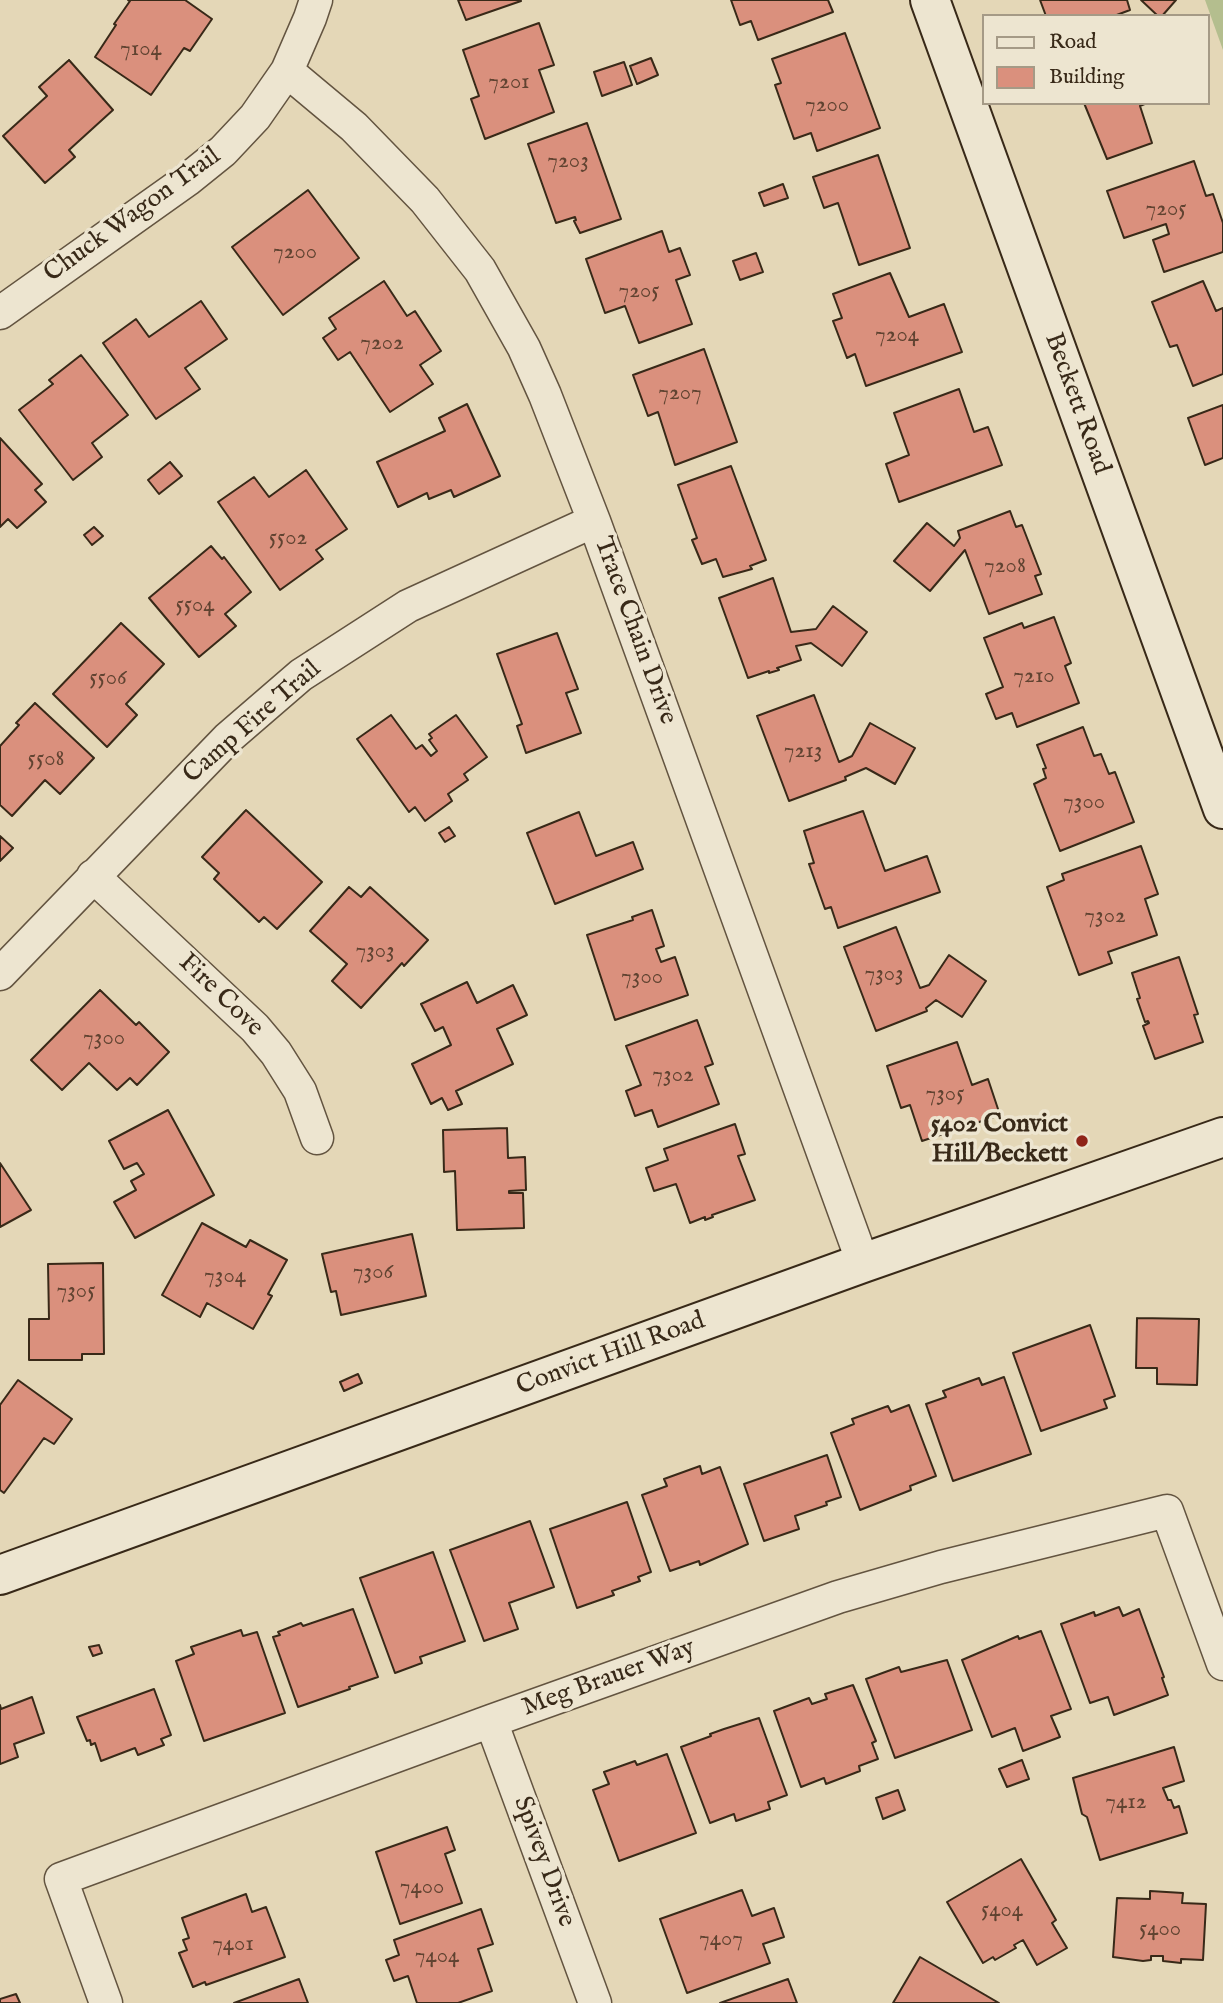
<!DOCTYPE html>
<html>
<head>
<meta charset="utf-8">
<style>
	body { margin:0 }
	#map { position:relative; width:1223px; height:2003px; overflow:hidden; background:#e4d7b7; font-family:"IM FELL English",serif }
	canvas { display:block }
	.legend { position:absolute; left:982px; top:14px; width:228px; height:91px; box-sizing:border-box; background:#ede5d0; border:2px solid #a59a86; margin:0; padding:9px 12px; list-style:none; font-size:21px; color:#382918 }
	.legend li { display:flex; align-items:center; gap:14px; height:35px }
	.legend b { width:35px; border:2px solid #a59a86 }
</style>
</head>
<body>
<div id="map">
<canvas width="1223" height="2003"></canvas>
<ul class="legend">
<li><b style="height:9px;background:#ede5d0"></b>Road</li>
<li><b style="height:19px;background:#da907d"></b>Building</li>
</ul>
</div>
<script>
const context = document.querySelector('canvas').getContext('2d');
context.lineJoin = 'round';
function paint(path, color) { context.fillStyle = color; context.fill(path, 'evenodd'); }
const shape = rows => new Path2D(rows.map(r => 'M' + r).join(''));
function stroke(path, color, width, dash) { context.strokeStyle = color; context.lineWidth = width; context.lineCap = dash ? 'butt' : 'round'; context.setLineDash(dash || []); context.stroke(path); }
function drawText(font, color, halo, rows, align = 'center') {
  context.font = font + ' "IM FELL English",serif'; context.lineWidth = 7; context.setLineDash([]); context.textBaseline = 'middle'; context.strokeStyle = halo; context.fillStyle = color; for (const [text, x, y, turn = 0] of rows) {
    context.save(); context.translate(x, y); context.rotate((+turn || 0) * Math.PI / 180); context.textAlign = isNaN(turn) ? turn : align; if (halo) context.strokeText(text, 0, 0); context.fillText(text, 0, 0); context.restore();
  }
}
paint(shape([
	[1205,0,1223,0,1223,50]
]), '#b4be8e');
const building = shape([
	[128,0,185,0,212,19,190,51,184,48,151,95,95,57,116,25,114,24,130,1,128,0],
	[458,0,520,0,521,1,466,20,458,0],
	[731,0,828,0,833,12,758,40,751,21,740,25,731,0],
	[1040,0,1127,0,1130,10,1114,16,1046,16,1040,0],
	[1141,0,1176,0,1162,16,1158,16,1141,0],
	[539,23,554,65,539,70,554,112,485,139,471,99,479,96,463,50,539,23],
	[845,33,880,128,817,151,811,133,794,139,775,85,781,83,772,59,845,33],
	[651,58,658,75,637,84,630,66,651,58],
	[69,60,113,110,69,150,75,157,45,183,3,136,47,96,39,87,69,60],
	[624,62,632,85,602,96,594,72,624,62],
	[1084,103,1147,103,1140,106,1152,143,1107,159,1084,103],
	[587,123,621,219,580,233,574,221,576,220,575,217,556,223,528,144,587,123],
	[878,155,910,248,859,265,838,203,824,208,813,177,878,155],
	[1194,161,1206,196,1213,194,1223,223,1223,252,1164,272,1153,240,1169,234,1166,224,1124,238,1107,191,1194,161],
	[783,184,788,198,764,206,759,193,783,184],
	[308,190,359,258,283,315,232,247,308,190],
	[662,231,669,252,680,248,690,275,676,280,692,324,639,343,625,306,605,313,586,259,662,231],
	[756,253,763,272,740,280,733,261,756,253],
	[890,273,909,317,944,304,962,352,866,386,855,354,847,358,833,321,842,318,833,294,890,273],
	[384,281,407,316,415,311,441,351,420,365,433,384,390,412,350,352,338,360,323,338,336,329,329,318,384,281],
	[1203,281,1216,311,1223,308,1223,374,1193,386,1177,345,1170,347,1152,302,1203,281],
	[201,301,227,339,185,368,200,389,156,419,103,343,136,319,149,337,201,301],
	[704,349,737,442,675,465,658,412,648,416,633,375,704,349],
	[81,355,128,415,92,443,102,457,73,480,19,410,53,384,49,380,81,355],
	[959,389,974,432,988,427,1002,465,899,502,886,464,909,455,894,413,959,389],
	[467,404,500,476,454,497,451,490,429,499,427,493,398,507,377,462,445,431,439,418,467,404],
	[1223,405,1223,458,1205,465,1188,418,1223,405],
	[0,438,42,484,35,490,46,502,17,528,8,519,0,527,0,438],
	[170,462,182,476,159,494,148,480,170,462],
	[731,466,766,560,750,566,752,569,723,577,716,559,702,564,692,540,697,538,678,485,731,466],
	[306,470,347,529,316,550,323,559,280,590,218,502,254,477,269,497,306,470],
	[1010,511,1016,527,1022,525,1041,574,1035,576,1042,594,989,614,965,550,930,591,894,561,927,523,954,546,960,538,958,531,1010,511],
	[94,527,103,536,92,545,84,535,94,527],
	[211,546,222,559,224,557,251,592,225,614,236,626,199,657,149,598,211,546],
	[773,578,791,632,816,629,833,606,867,632,842,666,811,643,796,646,801,660,777,668,779,670,769,673,769,671,748,678,719,598,773,578],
	[1054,617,1071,663,1065,666,1079,703,1017,727,1012,713,996,719,986,694,1003,687,984,638,1022,623,1024,628,1054,617],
	[121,623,164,664,126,704,137,715,107,747,53,694,121,623],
	[557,633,578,689,566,693,581,733,526,753,517,726,522,724,497,654,557,633],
	[814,695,839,762,852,756,870,723,915,748,895,784,866,768,845,777,846,780,789,801,757,716,814,695],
	[35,703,94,758,60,794,45,780,12,816,0,805,0,746,19,725,16,723,35,703],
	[391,715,416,749,422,745,431,756,437,751,429,740,432,738,429,734,456,715,487,757,464,774,468,780,448,794,452,801,425,821,415,807,409,812,357,739,391,715],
	[1083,727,1094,756,1101,754,1109,774,1115,772,1134,822,1060,851,1034,784,1046,778,1043,769,1046,768,1037,745,1083,727],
	[246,810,322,882,277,929,264,917,259,922,214,879,219,873,202,857,246,810],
	[863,811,885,871,927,856,940,892,838,928,831,907,825,909,809,864,814,863,804,831,863,811],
	[579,812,596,856,633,842,643,869,555,904,527,833,579,812],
	[449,827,455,836,445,842,439,833,449,827],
	[0,836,13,848,0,861,0,836],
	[1141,846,1158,894,1145,899,1157,935,1108,952,1112,963,1079,975,1047,887,1064,880,1062,874,1141,846],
	[349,887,361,897,370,887,428,940,404,966,402,963,361,1008,332,981,347,964,310,931,349,887],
	[652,910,664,946,656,949,661,962,675,957,688,995,615,1020,587,935,633,920,632,917,652,910],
	[896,927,920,988,929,985,949,955,986,981,962,1017,936,1000,926,1008,927,1011,876,1031,844,947,896,927],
	[1179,957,1198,1014,1194,1015,1203,1042,1155,1059,1143,1026,1149,1023,1148,1021,1145,1022,1137,999,1140,998,1132,973,1179,957],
	[467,982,477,1003,513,985,527,1015,497,1029,513,1064,456,1091,462,1104,448,1110,442,1098,431,1104,412,1064,451,1045,443,1027,435,1031,421,1004,467,982],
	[100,990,136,1025,139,1022,169,1052,137,1085,130,1078,117,1090,89,1063,62,1090,31,1060,100,990],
	[697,1020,713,1064,705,1067,719,1104,658,1127,652,1110,635,1116,626,1091,641,1085,626,1046,697,1020],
	[957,1042,972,1085,988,1079,1000,1115,922,1141,910,1105,901,1108,887,1066,957,1042],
	[168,1110,214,1195,135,1238,114,1202,136,1190,131,1181,144,1174,137,1163,124,1169,109,1141,168,1110],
	[735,1124,745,1154,738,1156,755,1200,712,1215,713,1217,705,1220,705,1217,690,1223,676,1184,654,1191,646,1168,668,1160,664,1149,735,1124],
	[507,1128,508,1158,525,1157,526,1190,509,1191,509,1193,523,1193,524,1228,457,1230,455,1171,444,1172,443,1130,507,1128],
	[0,1163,31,1210,0,1227,0,1163],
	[202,1223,246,1247,250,1240,287,1260,268,1294,272,1296,253,1329,207,1303,200,1317,162,1295,202,1223],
	[412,1234,426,1296,341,1315,336,1291,331,1292,322,1254,412,1234],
	[103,1263,104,1354,82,1354,82,1360,29,1360,29,1319,49,1319,48,1264,103,1263],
	[1137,1318,1199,1319,1197,1385,1157,1384,1157,1368,1136,1368,1137,1318],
	[1090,1325,1115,1396,1104,1400,1107,1408,1041,1431,1013,1353,1090,1325],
	[358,1374,362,1383,344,1391,340,1382,358,1374],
	[1004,1377,1031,1454,953,1481,926,1404,946,1397,943,1391,979,1378,982,1385,1004,1377],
	[18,1380,72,1419,54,1444,44,1438,4,1493,0,1490,0,1405,18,1380],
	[909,1405,936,1476,910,1486,911,1490,860,1510,831,1433,854,1424,852,1419,888,1406,891,1412,909,1405],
	[827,1455,841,1497,826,1502,827,1505,795,1516,799,1529,764,1541,744,1484,827,1455],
	[700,1466,702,1474,720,1467,748,1544,700,1565,699,1561,670,1571,642,1495,667,1486,664,1479,700,1466],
	[627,1502,651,1572,638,1577,640,1581,612,1591,614,1595,577,1608,550,1529,627,1502],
	[530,1521,554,1587,509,1603,518,1629,484,1641,450,1550,530,1521],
	[433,1552,465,1641,420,1657,422,1663,395,1673,360,1578,433,1552],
	[1119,1607,1123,1616,1139,1609,1164,1677,1162,1678,1168,1695,1114,1715,1108,1697,1090,1703,1061,1624,1094,1612,1095,1616,1119,1607],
	[353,1609,378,1677,349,1687,350,1689,298,1707,273,1637,280,1635,278,1632,301,1623,303,1626,353,1609],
	[241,1630,243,1636,257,1632,285,1713,204,1741,176,1661,194,1654,191,1647,241,1630],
	[1041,1631,1071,1709,1051,1716,1060,1737,1023,1751,1015,1728,992,1737,962,1660,1018,1636,1019,1639,1041,1631],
	[99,1645,102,1653,93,1656,89,1647,99,1645],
	[947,1660,972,1730,895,1758,866,1679,899,1667,901,1672,947,1660],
	[853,1685,876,1741,872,1743,878,1759,859,1766,860,1771,826,1784,824,1778,801,1787,774,1711,809,1698,812,1704,827,1699,825,1694,853,1685],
	[154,1689,171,1735,161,1739,164,1745,138,1755,135,1748,101,1761,95,1743,91,1745,90,1740,87,1741,77,1717,154,1689],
	[32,1697,44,1733,14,1744,18,1757,0,1764,0,1705,1,1709,32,1697],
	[759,1718,787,1795,768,1802,770,1809,736,1821,734,1814,710,1823,681,1747,711,1736,710,1734,724,1729,759,1718],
	[1174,1747,1184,1781,1163,1788,1168,1800,1171,1800,1174,1808,1179,1806,1187,1833,1100,1860,1087,1817,1082,1814,1073,1778,1174,1747],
	[667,1754,696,1833,619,1861,593,1790,609,1784,604,1772,635,1761,637,1765,667,1754],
	[1022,1760,1029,1779,1007,1787,999,1769,1022,1760],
	[898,1790,905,1810,883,1819,876,1798,898,1790],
	[447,1827,455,1850,445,1854,462,1903,400,1924,376,1852,447,1827],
	[1021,1859,1056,1920,1052,1923,1067,1948,1037,1965,1023,1940,1014,1945,1016,1948,995,1960,993,1957,983,1963,947,1902,1021,1859],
	[742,1890,752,1916,774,1908,784,1937,763,1944,770,1963,687,1993,660,1919,742,1890],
	[1150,1891,1183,1893,1182,1903,1206,1904,1203,1960,1181,1959,1181,1963,1163,1961,1163,1956,1151,1956,1151,1960,1143,1961,1113,1957,1117,1898,1150,1899,1150,1891],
	[246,1894,252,1912,266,1907,285,1957,206,1985,205,1982,193,1987,179,1953,187,1950,183,1940,189,1938,182,1918,246,1894],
	[481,1909,493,1944,478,1949,492,1991,458,2003,417,2003,408,1976,394,1981,386,1960,399,1955,394,1940,481,1909],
	[920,1957,999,2003,893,2003,920,1957],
	[299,1979,308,2003,234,2003,299,1979],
	[788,1979,797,2003,720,2003,788,1979],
	[16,1994,20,2003,0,2003,0,1999,16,1994]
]);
paint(building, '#da907d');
stroke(building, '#382918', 2);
const street = shape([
	[287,71,354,127,425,200,480,270,524,348,545,395,594,521,863,1263],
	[0,313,187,180,223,151,255,117,287,71,310,18,316,0],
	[93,876,255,1028,276,1053,300,1091,317,1138],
	[0,974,228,738,301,675,408,606,594,521],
	[491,1721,595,2003],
	[106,2003,61,1879,491,1721,838,1597,941,1567,1167,1511,1223,1664]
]);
const secondary = shape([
	[930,0,1223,809],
	[0,1575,863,1263,1223,1137]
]);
stroke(street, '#635440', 35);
stroke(secondary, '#382918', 42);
stroke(street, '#ede5d0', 32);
stroke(secondary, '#ede5d0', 38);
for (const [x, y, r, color] of [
	[1082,1141,7,"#8f2418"]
]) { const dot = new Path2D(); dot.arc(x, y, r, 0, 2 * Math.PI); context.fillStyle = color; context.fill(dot); stroke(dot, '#ede5d0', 2.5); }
drawText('23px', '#604331', null, [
	["7104",141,50],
	["7201",509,83],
	["7200",827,106],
	["7203",568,162],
	["7205",1166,210],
	["7200",295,253],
	["7205",639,292],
	["7204",897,336],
	["7202",382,344],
	["7207",680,394],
	["5502",288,539],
	["7208",1005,567],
	["5504",195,606],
	["7210",1034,677],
	["5506",108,679],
	["7213",803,752],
	["5508",46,760],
	["7300",1084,803],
	["7302",1105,917],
	["7303",375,952],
	["7303",884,975],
	["7300",642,978],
	["7300",104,1039],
	["7302",673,1076],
	["7305",945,1095],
	["7306",373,1273],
	["7304",225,1277],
	["7305",76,1292],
	["7412",1126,1803],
	["7400",422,1888],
	["5404",1002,1911],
	["5400",1160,1930],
	["7407",721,1940],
	["7401",233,1945],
	["7404",437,1957]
]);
drawText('26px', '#382918', '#ede5d0', [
	["Chuck Wagon Trail",133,216,-36],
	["Beckett Road",1076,404,70],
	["Trace Chain Drive",634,631,70],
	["Camp Fire Trail",253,723,-41],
	["Fire Cove",220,996,44],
	["Convict Hill Road",611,1355,-20],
	["Meg Brauer Way",609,1679,-20],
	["Spivey Drive",543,1862,70]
]);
drawText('bold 26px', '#382918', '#ede5d0', [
	["5402 Convict",1068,1126],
	["Hill/Beckett",1068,1156]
], 'right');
</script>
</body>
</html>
